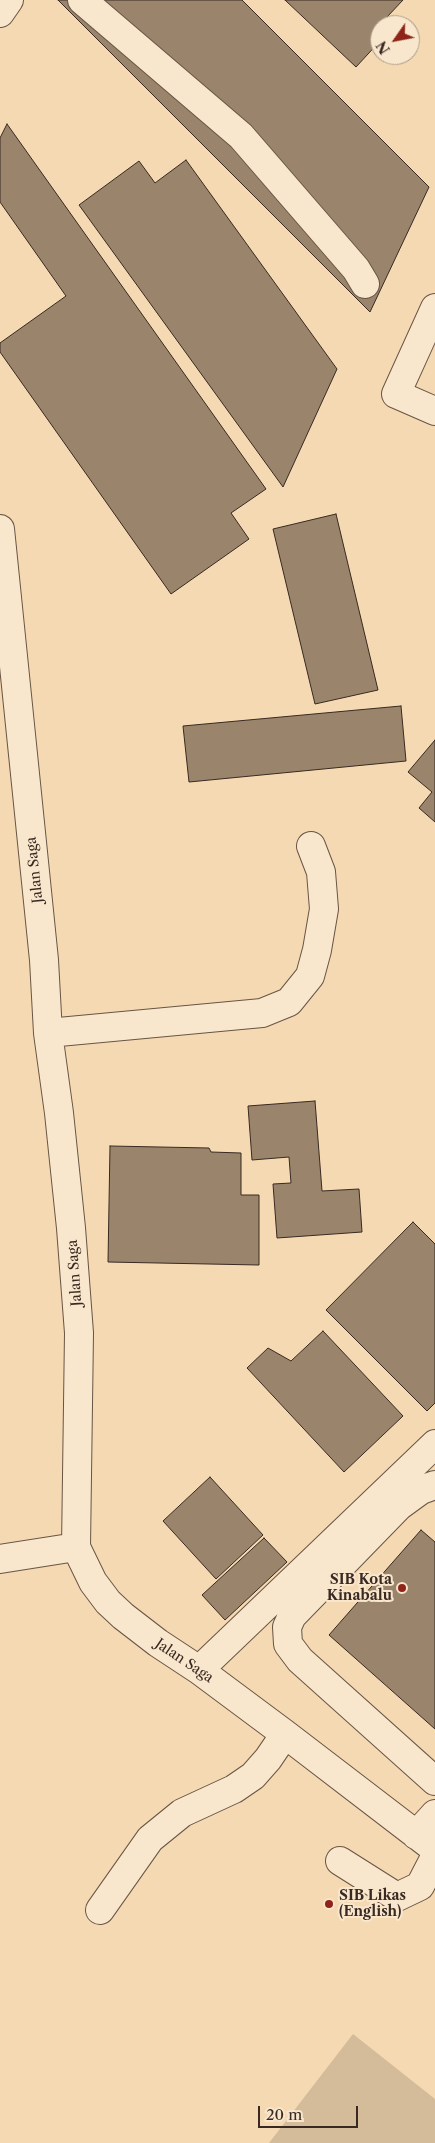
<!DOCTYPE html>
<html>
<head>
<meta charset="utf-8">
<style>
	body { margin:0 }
	#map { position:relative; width:435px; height:2143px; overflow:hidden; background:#f4d9b2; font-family:"Libre Caslon Text",serif }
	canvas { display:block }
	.north { position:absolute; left:370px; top:15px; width:50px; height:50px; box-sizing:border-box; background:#f8e6cd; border:1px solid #ac9a88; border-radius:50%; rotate:237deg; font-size:14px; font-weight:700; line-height:20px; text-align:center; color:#392921 }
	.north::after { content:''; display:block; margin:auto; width:18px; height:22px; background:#8f2418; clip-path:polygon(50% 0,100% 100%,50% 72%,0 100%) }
	.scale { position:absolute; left:258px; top:2106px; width:100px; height:22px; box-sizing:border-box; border:2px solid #392921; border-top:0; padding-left:6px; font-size:15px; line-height:18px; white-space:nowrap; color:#392921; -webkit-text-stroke:4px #f8e6cd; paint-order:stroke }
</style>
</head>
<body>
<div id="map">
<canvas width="435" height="2143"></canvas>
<div class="north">N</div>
<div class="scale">20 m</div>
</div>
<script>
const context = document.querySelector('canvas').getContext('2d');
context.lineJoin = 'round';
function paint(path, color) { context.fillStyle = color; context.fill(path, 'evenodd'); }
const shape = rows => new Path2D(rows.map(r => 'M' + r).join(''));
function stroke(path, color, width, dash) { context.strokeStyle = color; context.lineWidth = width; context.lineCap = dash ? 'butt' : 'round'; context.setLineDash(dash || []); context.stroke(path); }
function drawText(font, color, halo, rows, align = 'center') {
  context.font = font + ' "Libre Caslon Text",serif'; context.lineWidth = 4; context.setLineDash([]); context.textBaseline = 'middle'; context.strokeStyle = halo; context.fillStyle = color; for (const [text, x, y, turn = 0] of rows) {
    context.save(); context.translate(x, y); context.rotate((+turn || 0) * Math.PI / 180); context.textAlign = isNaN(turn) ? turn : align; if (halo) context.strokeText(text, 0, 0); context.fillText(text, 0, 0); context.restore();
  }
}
paint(shape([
	[353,2034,435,2099,435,2143,269,2143]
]), '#d4bb99');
const building = shape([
	[58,0,242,0,429,187,370,312,58,0],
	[285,0,403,0,387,17,395,25,380,25,380,41,356,67,285,0],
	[7,124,266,489,231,513,249,539,171,594,0,352,0,343,66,296,0,202,0,138,7,124],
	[186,160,337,369,283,487,79,205,139,161,155,183,186,160],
	[336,514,378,690,315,704,273,529,336,514],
	[401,706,406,761,189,782,183,726,401,706],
	[435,740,435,822,419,808,432,792,408,772,435,740],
	[315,1101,322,1191,359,1189,362,1232,277,1238,273,1184,291,1183,289,1157,252,1160,248,1106,315,1101],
	[110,1146,209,1148,211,1152,241,1153,241,1195,259,1195,259,1265,108,1262,110,1146],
	[413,1222,435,1244,435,1403,427,1411,326,1310,413,1222],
	[323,1331,403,1416,344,1472,247,1368,268,1348,291,1361,323,1331],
	[210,1477,263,1535,216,1579,163,1521,210,1477],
	[421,1530,435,1542,435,1729,329,1635,421,1530],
	[264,1538,287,1562,225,1620,202,1595,264,1538]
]);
paint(building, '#9a856c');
stroke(building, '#392921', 1);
const minor = shape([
	[82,0,241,136,356,269,365,284],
	[0,13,9,0],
	[435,308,396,394,435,411],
	[0,529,44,960,48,1033,59,1113,71,1228,79,1333,76,1547,93,1582,108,1602,123,1616,158,1643,199,1670,285,1734,435,1849],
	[48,1033,262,1013,289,1002,310,976,317,950,324,909,321,872,311,846],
	[435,1485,421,1490,399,1506,292,1616,287,1627,288,1644,300,1660,435,1781],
	[0,1559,76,1547],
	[199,1670,435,1444],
	[416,1835,435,1814],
	[340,1861,397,1897,420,1886,435,1857],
	[100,1910,150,1839,182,1813,234,1789,253,1776,268,1759,285,1734]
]);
stroke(minor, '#685545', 30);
stroke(minor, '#f8e6cd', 28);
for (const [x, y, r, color] of [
	[402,1588,5,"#8f2418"],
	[329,1904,5,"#8f2418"]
]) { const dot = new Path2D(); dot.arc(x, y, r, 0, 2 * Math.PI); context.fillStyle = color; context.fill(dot); stroke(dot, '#f8e6cd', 2); }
drawText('14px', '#392921', '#f8e6cd', [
	["Jalan Saga",35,870,-96],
	["Jalan Saga",75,1273,-94],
	["Jalan Saga",184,1661,34]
]);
drawText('bold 14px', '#392921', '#f8e6cd', [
	["SIB Kota",392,1580],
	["Kinabalu",392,1596],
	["SIB Likas",339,1896,"left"],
	["(English)",339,1912,"left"]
], 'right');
</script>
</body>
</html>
